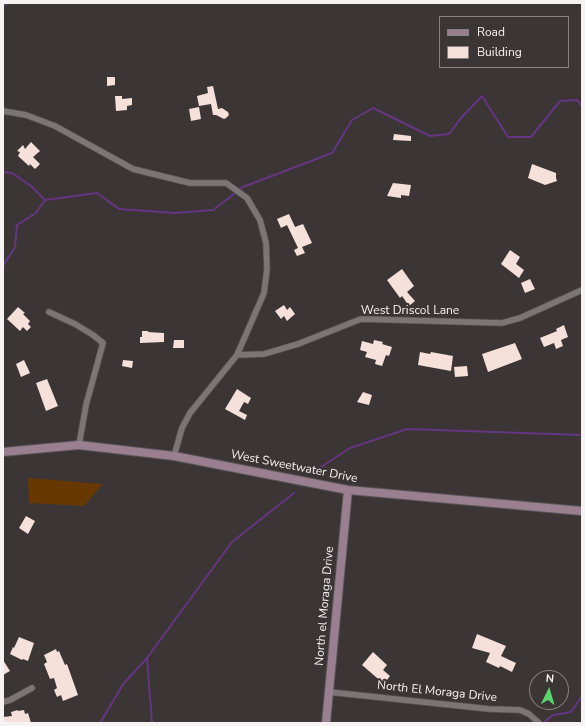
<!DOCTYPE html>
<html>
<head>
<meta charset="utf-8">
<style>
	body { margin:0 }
	#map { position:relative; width:585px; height:726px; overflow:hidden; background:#3b3536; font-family:"Nunito Sans",sans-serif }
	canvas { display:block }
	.frame { position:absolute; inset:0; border:4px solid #f7f3f3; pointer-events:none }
	.legend { position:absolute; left:439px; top:16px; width:130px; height:52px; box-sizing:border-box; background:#3b3536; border:1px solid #868182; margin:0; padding:5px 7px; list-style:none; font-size:12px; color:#f7f3f3 }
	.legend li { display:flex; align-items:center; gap:8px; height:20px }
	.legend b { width:20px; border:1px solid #868182 }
	.north { position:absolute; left:529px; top:670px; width:40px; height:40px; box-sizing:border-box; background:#3b3536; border:1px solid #868182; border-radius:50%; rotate:5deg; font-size:11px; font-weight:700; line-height:16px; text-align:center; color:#f7f3f3 }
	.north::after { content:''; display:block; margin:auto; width:14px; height:18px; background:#5cd56d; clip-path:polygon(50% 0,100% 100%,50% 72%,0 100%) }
</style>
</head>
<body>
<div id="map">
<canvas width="585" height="726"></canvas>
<div class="frame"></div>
<ul class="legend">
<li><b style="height:5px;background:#997f8f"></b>Road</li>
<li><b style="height:11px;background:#f6e0da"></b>Building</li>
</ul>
<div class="north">N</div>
</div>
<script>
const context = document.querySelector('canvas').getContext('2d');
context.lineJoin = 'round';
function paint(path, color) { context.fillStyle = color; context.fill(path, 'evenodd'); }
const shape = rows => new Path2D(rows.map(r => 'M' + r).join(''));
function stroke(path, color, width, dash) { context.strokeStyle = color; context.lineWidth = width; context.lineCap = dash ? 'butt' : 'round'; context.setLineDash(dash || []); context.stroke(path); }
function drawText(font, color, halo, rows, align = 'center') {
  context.font = font + ' "Nunito Sans",sans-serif'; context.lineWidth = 4; context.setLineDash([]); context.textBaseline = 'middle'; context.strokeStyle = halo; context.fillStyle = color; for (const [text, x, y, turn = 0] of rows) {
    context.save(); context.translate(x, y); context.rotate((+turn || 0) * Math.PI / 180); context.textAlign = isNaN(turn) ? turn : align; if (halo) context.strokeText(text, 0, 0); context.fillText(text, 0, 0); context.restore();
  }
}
paint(shape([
	[28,478,103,484,84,506,29,503]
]), '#673800');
stroke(shape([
	[3,6,8,3],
	[3,172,12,173,31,186,45,200],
	[3,266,15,247,17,225,36,213,45,200,97,193,119,209,175,213,213,210,243,187,332,153,352,120,373,108,430,136,449,134,461,118,482,96,508,137,531,137,560,101,577,100,582,106],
	[315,471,350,448,407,429,582,435],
	[100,723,124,683,147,658],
	[152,723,147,658,232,542,294,493],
	[543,723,553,715,571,712,582,696]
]), '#653681', 2);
paint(shape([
	[107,77,115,77,115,85,107,86],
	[213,86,218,109,222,108,228,112,229,115,226,118,224,119,216,115,213,115,211,104,199,106,197,96,208,93,207,87],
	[115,96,122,96,122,99,132,98,132,105,127,106,127,110,116,111],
	[199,107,201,119,191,121,189,109],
	[394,134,411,136,411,141,393,140],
	[31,142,40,151,33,157,40,164,35,169,30,164,29,166,18,156,20,152,17,151,23,145,25,149],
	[532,164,556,173,556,178,557,181,545,185,528,178],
	[393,183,411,185,409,196,401,195,401,198,387,196],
	[289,214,295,227,303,224,312,243,302,247,305,253,297,256,294,250,298,248,287,225,281,228,277,219],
	[510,250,520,257,516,264,524,270,519,278,501,264],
	[402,269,414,286,407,292,415,301,409,306,402,296,400,298,387,280],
	[530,279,535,289,525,293,521,283],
	[284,305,287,310,290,307,295,314,287,321,284,316,281,319,275,311],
	[18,307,25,313,23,314,30,321,28,324,31,327,27,331,23,327,20,331,7,319],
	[564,325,568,337,561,340,563,346,556,349,554,343,544,347,540,338,557,331,556,329],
	[142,331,148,331,148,332,164,333,164,342,140,343,140,337,142,337],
	[174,340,184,340,184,348,173,348],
	[374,340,383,342,382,344,392,347,389,356,386,355,382,366,375,364,376,360,365,357,367,352,360,350,362,341,373,344],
	[515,343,522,359,488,372,482,354],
	[420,352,430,354,431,352,453,356,451,371,418,365],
	[24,360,30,373,21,377,16,364],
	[123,360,133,361,132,368,122,366],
	[467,366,468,376,455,377,454,367],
	[47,379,58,406,46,411,36,383],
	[237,389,251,398,248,404,244,402,239,411,247,415,245,420,225,409],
	[363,392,372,395,369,405,357,402],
	[26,516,35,521,28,534,19,528],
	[477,634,506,646,501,656,516,663,512,672,500,666,499,668,486,662,490,653,472,648],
	[19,637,34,643,28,661,23,659,22,660,10,654,13,647,14,648],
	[56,649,57,652,59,651,65,665,67,664,78,695,63,701,61,695,57,697,54,690,57,688,54,678,50,679,44,664,47,662,44,655],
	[373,652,387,665,383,670,390,676,384,684,362,665],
	[3,660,10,671,3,675],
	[18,710,18,711,24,710,25,714,28,713,31,723,3,723,3,717,12,716,11,712]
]), '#f6e0da');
const street = shape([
	[3,111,26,115,55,126,133,169,190,183,226,183,247,198,260,220,266,243,267,269,264,293,237,355,190,413,182,428,174,456],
	[49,312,75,324,93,335,103,343,86,405,79,445],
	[237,355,264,354,298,344,361,319,502,323,520,318,582,290],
	[329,692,489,709,520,710,529,714,539,723],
	[3,702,10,700,32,688]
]);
const secondary = shape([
	[3,452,79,445,174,456,348,490,582,511],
	[326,723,348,490]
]);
stroke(street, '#595555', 7);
stroke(secondary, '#595555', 10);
stroke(street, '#7b7576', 5.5);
stroke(secondary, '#997f8f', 8);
drawText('12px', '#f7f3f3', '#3b3536', [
	["West Driscol Lane",410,311],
	["West Sweetwater Drive",294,467,11],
	["North el Moraga Drive",325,606,-85],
	["North El Moraga Drive",437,692,6]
]);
</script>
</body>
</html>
